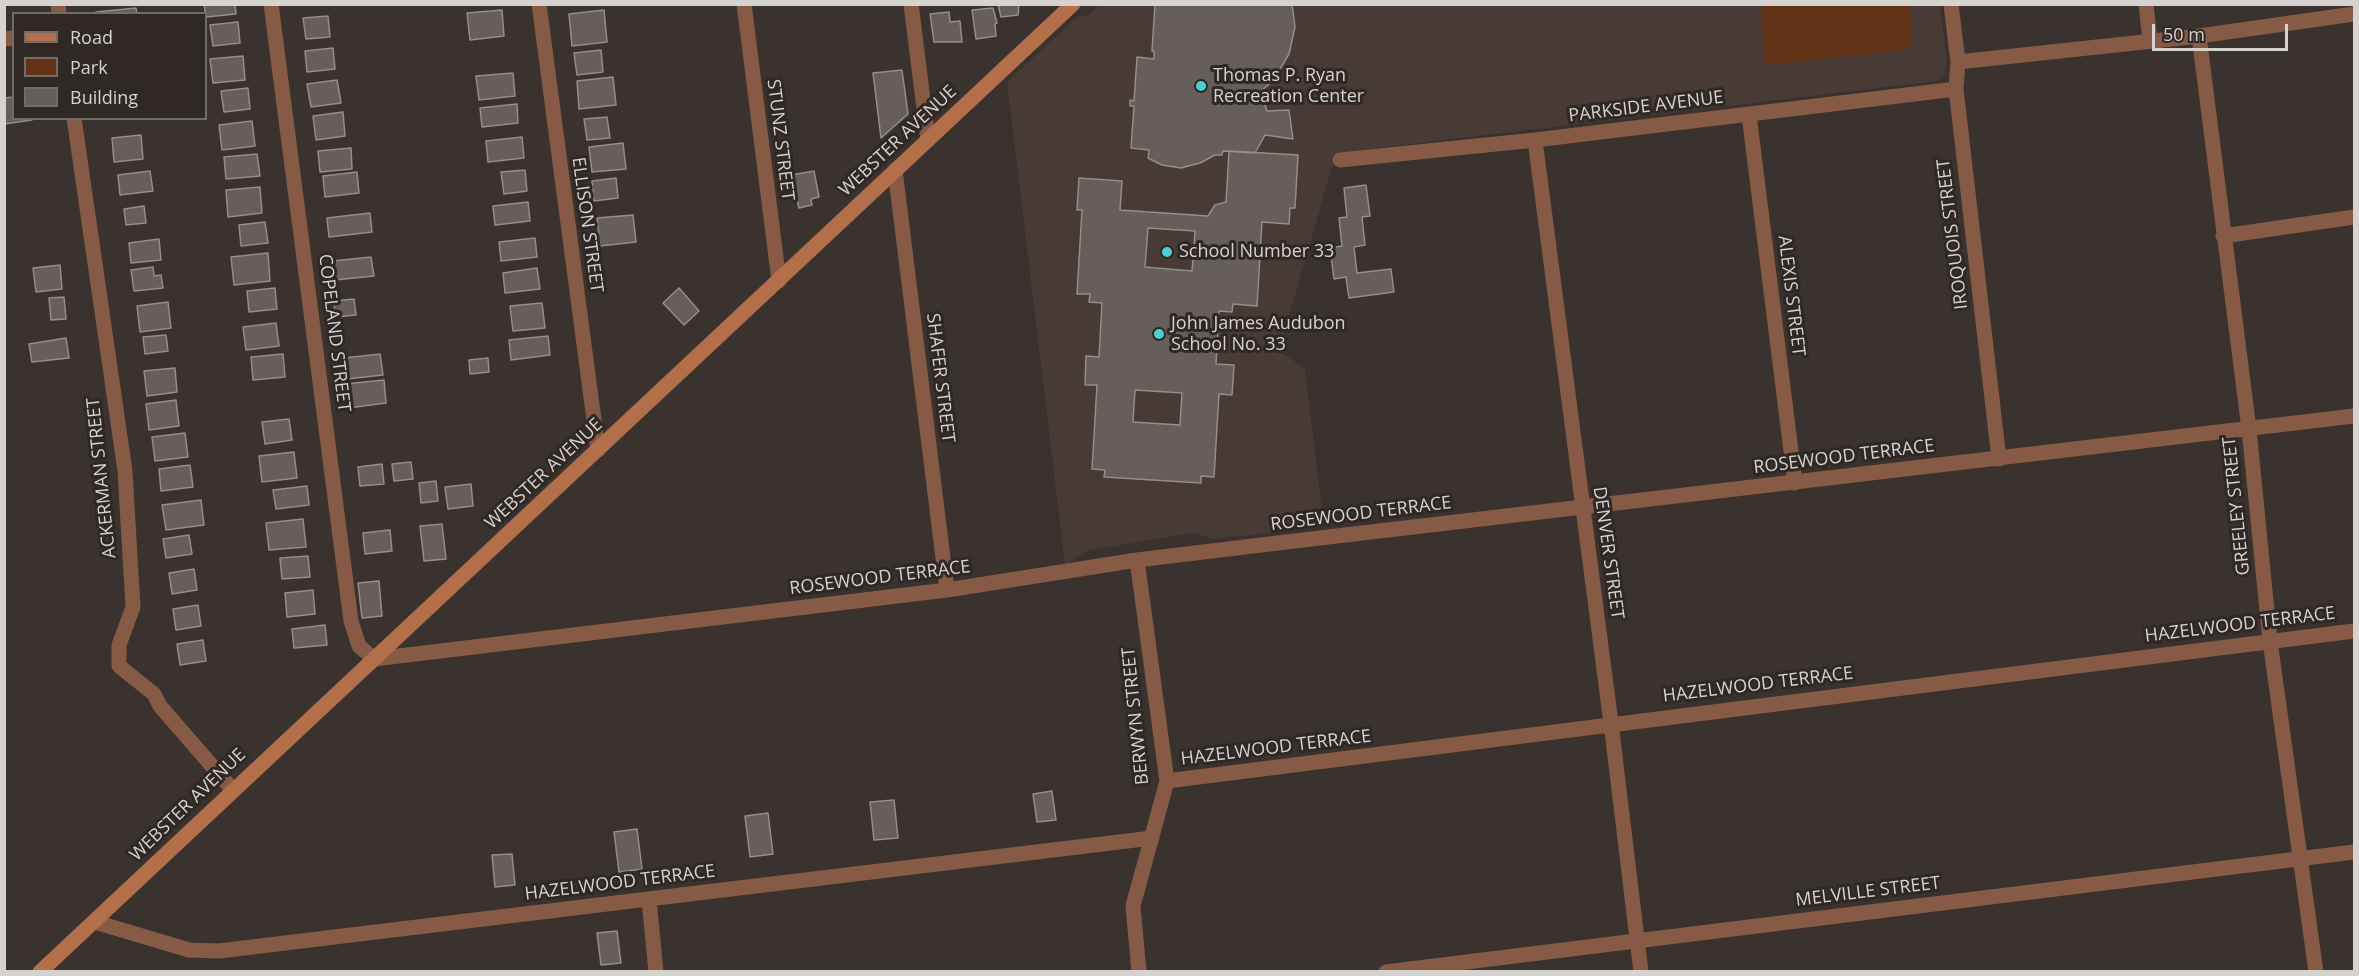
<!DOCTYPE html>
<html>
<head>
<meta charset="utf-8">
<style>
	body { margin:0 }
	#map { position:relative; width:2359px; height:976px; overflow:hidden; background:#39322f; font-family:"Open Sans",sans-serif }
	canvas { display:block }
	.frame { position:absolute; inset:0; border:6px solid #d6d2d0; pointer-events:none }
	.legend { position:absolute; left:12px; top:12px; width:195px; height:108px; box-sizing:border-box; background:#2f2825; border:2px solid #726c69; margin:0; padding:8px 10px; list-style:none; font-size:18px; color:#d6d2d0 }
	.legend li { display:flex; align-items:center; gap:12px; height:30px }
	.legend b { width:30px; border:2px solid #726c69 }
	.scale { position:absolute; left:2152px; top:24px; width:136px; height:27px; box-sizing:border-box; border:3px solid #d6d2d0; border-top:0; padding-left:8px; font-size:18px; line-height:21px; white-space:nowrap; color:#d6d2d0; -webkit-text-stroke:4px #2f2825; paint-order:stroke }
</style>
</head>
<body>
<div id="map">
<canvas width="2359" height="976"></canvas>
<div class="frame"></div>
<ul class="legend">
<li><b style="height:8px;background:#b36e4a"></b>Road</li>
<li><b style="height:16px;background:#623217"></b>Park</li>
<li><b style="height:16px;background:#665e5b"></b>Building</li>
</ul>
<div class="scale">50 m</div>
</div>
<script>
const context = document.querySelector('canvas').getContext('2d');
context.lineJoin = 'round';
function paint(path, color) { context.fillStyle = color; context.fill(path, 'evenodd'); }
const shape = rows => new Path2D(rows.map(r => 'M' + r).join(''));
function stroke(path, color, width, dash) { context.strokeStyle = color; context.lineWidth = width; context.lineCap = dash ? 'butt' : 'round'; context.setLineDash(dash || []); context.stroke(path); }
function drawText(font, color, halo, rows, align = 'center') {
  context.font = font + ' "Open Sans",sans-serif'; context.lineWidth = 6; context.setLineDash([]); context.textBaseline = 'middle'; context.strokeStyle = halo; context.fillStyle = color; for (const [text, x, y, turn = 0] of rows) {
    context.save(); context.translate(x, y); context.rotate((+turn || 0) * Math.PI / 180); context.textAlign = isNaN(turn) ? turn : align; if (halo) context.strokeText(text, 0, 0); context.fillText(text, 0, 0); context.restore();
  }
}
paint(shape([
	[1100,4,1940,5,1947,62,1944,75,1936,81,1336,153,1279,350,1305,369,1324,527,1214,539,1193,533,1086,551,1065,565,1007,82,1077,17,1089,15]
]), '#483b35');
paint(shape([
	[1761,5,1909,5,1912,43,1906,50,1765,65]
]), '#623217');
const building = shape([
	[204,4,235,4,236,14,206,17,204,4],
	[998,4,1019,4,1018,15,1001,17,998,4],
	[1155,4,1292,4,1295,27,1289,54,1273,81,1261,91,1267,111,1289,110,1293,139,1265,135,1255,153,1223,151,1222,155,1215,155,1200,163,1181,168,1162,165,1148,158,1149,150,1131,148,1134,106,1130,106,1130,100,1134,101,1137,57,1154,59,1154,51,1152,51,1155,4],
	[136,8,137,14,96,14,96,12,136,8],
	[993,8,997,23,995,24,996,36,976,39,972,10,993,8],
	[502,10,504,36,470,40,467,13,502,10],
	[604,10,607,42,572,46,569,14,604,10],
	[949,12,950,22,960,21,962,42,934,42,930,14,949,12],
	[328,16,330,37,306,39,303,18,328,16],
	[238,22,240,43,213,46,210,25,238,22],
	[333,48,335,69,307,72,305,51,333,48],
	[601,50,603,72,577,75,574,53,601,50],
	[243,56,245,80,213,83,210,59,243,56],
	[902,70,908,114,881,138,873,73,902,70],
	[513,73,515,96,479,100,476,76,513,73],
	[613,77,616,105,579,109,577,81,613,77],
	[337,80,341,103,311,107,307,84,337,80],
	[248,88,250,109,224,112,221,91,248,88],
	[14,97,14,118,32,120,4,124,4,98,14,97],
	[517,104,518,123,482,127,480,108,517,104],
	[343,112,345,136,316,140,313,116,343,112],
	[607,117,610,138,587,140,584,119,607,117],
	[252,121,255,146,222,150,219,125,252,121],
	[141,135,143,159,114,162,112,138,141,135],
	[522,137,524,158,488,162,486,141,522,137],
	[623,143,626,169,592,172,589,147,623,143],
	[351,148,352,169,320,172,318,151,351,148],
	[1229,151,1298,155,1295,208,1290,208,1289,224,1262,222,1257,306,1233,304,1232,312,1219,311,1216,364,1234,365,1232,395,1219,394,1214,477,1201,476,1201,483,1104,477,1105,470,1092,469,1097,385,1085,385,1086,356,1099,357,1102,303,1089,302,1090,294,1077,294,1082,210,1077,210,1079,178,1122,181,1120,210,1208,216,1215,205,1226,202,1229,151],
	[1148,228,1195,231,1192,271,1145,267,1148,228],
	[1135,390,1182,393,1180,425,1133,422,1135,390],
	[257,154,260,176,226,179,224,157,257,154],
	[525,170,527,191,504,194,501,172,525,170],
	[150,171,153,191,120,195,118,175,150,171],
	[814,171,819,197,811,199,812,205,799,208,791,175,814,171],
	[357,172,359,193,325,197,323,176,357,172],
	[616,178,618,198,594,201,592,181,616,178],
	[1366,185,1370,216,1362,217,1365,245,1354,247,1357,273,1391,269,1394,292,1349,298,1346,277,1334,279,1330,248,1342,246,1339,218,1347,217,1344,188,1366,185],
	[260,187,262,213,228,217,226,190,260,187],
	[528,202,530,221,495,225,493,206,528,202],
	[144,206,146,223,126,225,124,209,144,206],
	[370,213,372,232,329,237,327,218,370,213],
	[633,215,636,242,600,246,597,218,633,215],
	[265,222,268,243,241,246,239,225,265,222],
	[535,238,537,257,501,261,499,242,535,238],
	[159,239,161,260,131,263,129,243,159,239],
	[268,253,270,281,234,285,231,257,268,253],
	[371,257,374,276,335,280,333,261,371,257],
	[60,265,62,289,36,292,33,268,60,265],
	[153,267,154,276,161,275,163,288,134,291,131,270,153,267],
	[537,268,540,289,505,293,503,273,537,268],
	[275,288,277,309,249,312,247,291,275,288],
	[679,288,699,311,684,325,663,303,679,288],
	[64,297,66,319,51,320,49,298,64,297],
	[354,299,356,315,335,317,334,301,354,299],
	[168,302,171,328,140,332,137,306,168,302],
	[542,303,545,328,513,331,510,306,542,303],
	[276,323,279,346,246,350,243,327,276,323],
	[166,335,168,351,145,354,143,337,166,335],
	[548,336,550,355,511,360,509,340,548,336],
	[66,338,69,358,32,362,29,344,66,338],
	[283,354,285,377,253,380,251,357,283,354],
	[380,354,383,375,347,379,344,358,380,354],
	[488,358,489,372,470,374,469,360,488,358],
	[175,368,177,392,147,396,144,371,175,368],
	[384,380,386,403,348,408,345,384,384,380],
	[176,400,179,426,149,430,146,404,176,400],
	[289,419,292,440,265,444,262,422,289,419],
	[185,433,188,457,155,461,152,437,185,433],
	[294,452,297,478,262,482,259,456,294,452],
	[411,462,413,479,394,481,392,464,411,462],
	[382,464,384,484,360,486,358,467,382,464],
	[190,465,193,487,161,491,159,469,190,465],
	[436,481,438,501,421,503,419,483,436,481],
	[471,484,473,506,448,509,445,487,471,484],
	[307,486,309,505,276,509,273,490,307,486],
	[201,500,204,525,166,530,162,505,201,500],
	[303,519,306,547,269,550,266,523,303,519],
	[442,524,446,559,424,561,420,526,442,524],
	[390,530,392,551,365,554,363,533,390,530],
	[189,535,192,554,166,558,163,539,189,535],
	[308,556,310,577,282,579,280,558,308,556],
	[194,569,197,590,172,594,169,573,194,569],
	[379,581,382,616,362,618,358,583,379,581],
	[313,590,315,614,287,617,285,593,313,590],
	[198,605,201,626,176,630,173,609,198,605],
	[325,625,327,645,294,648,292,629,325,625],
	[203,640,206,661,180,665,177,644,203,640],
	[1052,791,1056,820,1037,822,1033,794,1052,791],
	[894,800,898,838,874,840,870,802,894,800],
	[768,813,773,854,750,857,745,816,768,813],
	[637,829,642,869,619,872,614,832,637,829],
	[512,854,515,885,495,887,492,855,512,854],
	[617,931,621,963,601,965,597,933,617,931]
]);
paint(building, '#665e5b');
stroke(building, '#958d89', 1.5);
stroke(shape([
	[58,4,59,14],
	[271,4,351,621,359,646,374,659,947,590,1137,560,1286,542,2354,416],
	[539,4,598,450],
	[744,4,779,281],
	[911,4,928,140],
	[1951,4,1958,62,1956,89,1999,459],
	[2146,4,2150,41],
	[2199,36,2249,429,2270,641,2316,972],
	[4,39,14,38],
	[1958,62,2199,36,2354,14],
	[1749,115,1795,483],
	[74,118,125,471,133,607,119,645,119,666,154,694,160,706,232,789],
	[1535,140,1611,723,1641,972],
	[1340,160,1535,140,1956,89],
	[895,170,947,590],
	[2223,236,2354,217],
	[1137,560,1167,781,1133,906,1139,972],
	[1167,781,2354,631],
	[649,899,656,972],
	[95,922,189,950,219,951,1152,838],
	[1386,972,2354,852]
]), '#865a44', 15);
stroke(shape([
	[40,972,1073,4]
]), '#b36e4a', 15);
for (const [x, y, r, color] of [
	[1201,86,6,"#51ccd2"],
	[1167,252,6,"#51ccd2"],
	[1159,334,6,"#51ccd2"]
]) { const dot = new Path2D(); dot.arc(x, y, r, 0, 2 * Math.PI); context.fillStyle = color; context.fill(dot); stroke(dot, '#2f2825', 2); }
drawText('18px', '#d6d2d0', '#2f2825', [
	["Thomas P. Ryan",1213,76],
	["Recreation Center",1213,97],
	["School Number 33",1179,252],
	["John James Audubon",1171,324],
	["School No. 33",1171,345]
], 'left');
drawText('18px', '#d6d2d0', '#2f2825', [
	["PARKSIDE AVENUE",1646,107,-7],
	["STUNZ STREET",780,140,83],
	["WEBSTER AVENUE",898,141,-43],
	["ELLISON STREET",587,225,82],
	["IROQUOIS STREET",1953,234,-97],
	["ALEXIS STREET",1791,296,83],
	["COPELAND STREET",334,333,83],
	["SHAFER STREET",940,378,83],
	["ROSEWOOD TERRACE",1844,457,-7],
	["WEBSTER AVENUE",544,474,-43],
	["ACKERMAN STREET",102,478,-96],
	["GREELEY STREET",2237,506,-96],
	["ROSEWOOD TERRACE",1361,514,-7],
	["DENVER STREET",1608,553,82],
	["ROSEWOOD TERRACE",880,578,-7],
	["HAZELWOOD TERRACE",2240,625,-7],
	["HAZELWOOD TERRACE",1758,685,-7],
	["BERWYN STREET",1136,716,-96],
	["HAZELWOOD TERRACE",1276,748,-7],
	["WEBSTER AVENUE",188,805,-44],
	["HAZELWOOD TERRACE",620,883,-7],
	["MELVILLE STREET",1868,892,-7]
]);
</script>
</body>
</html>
